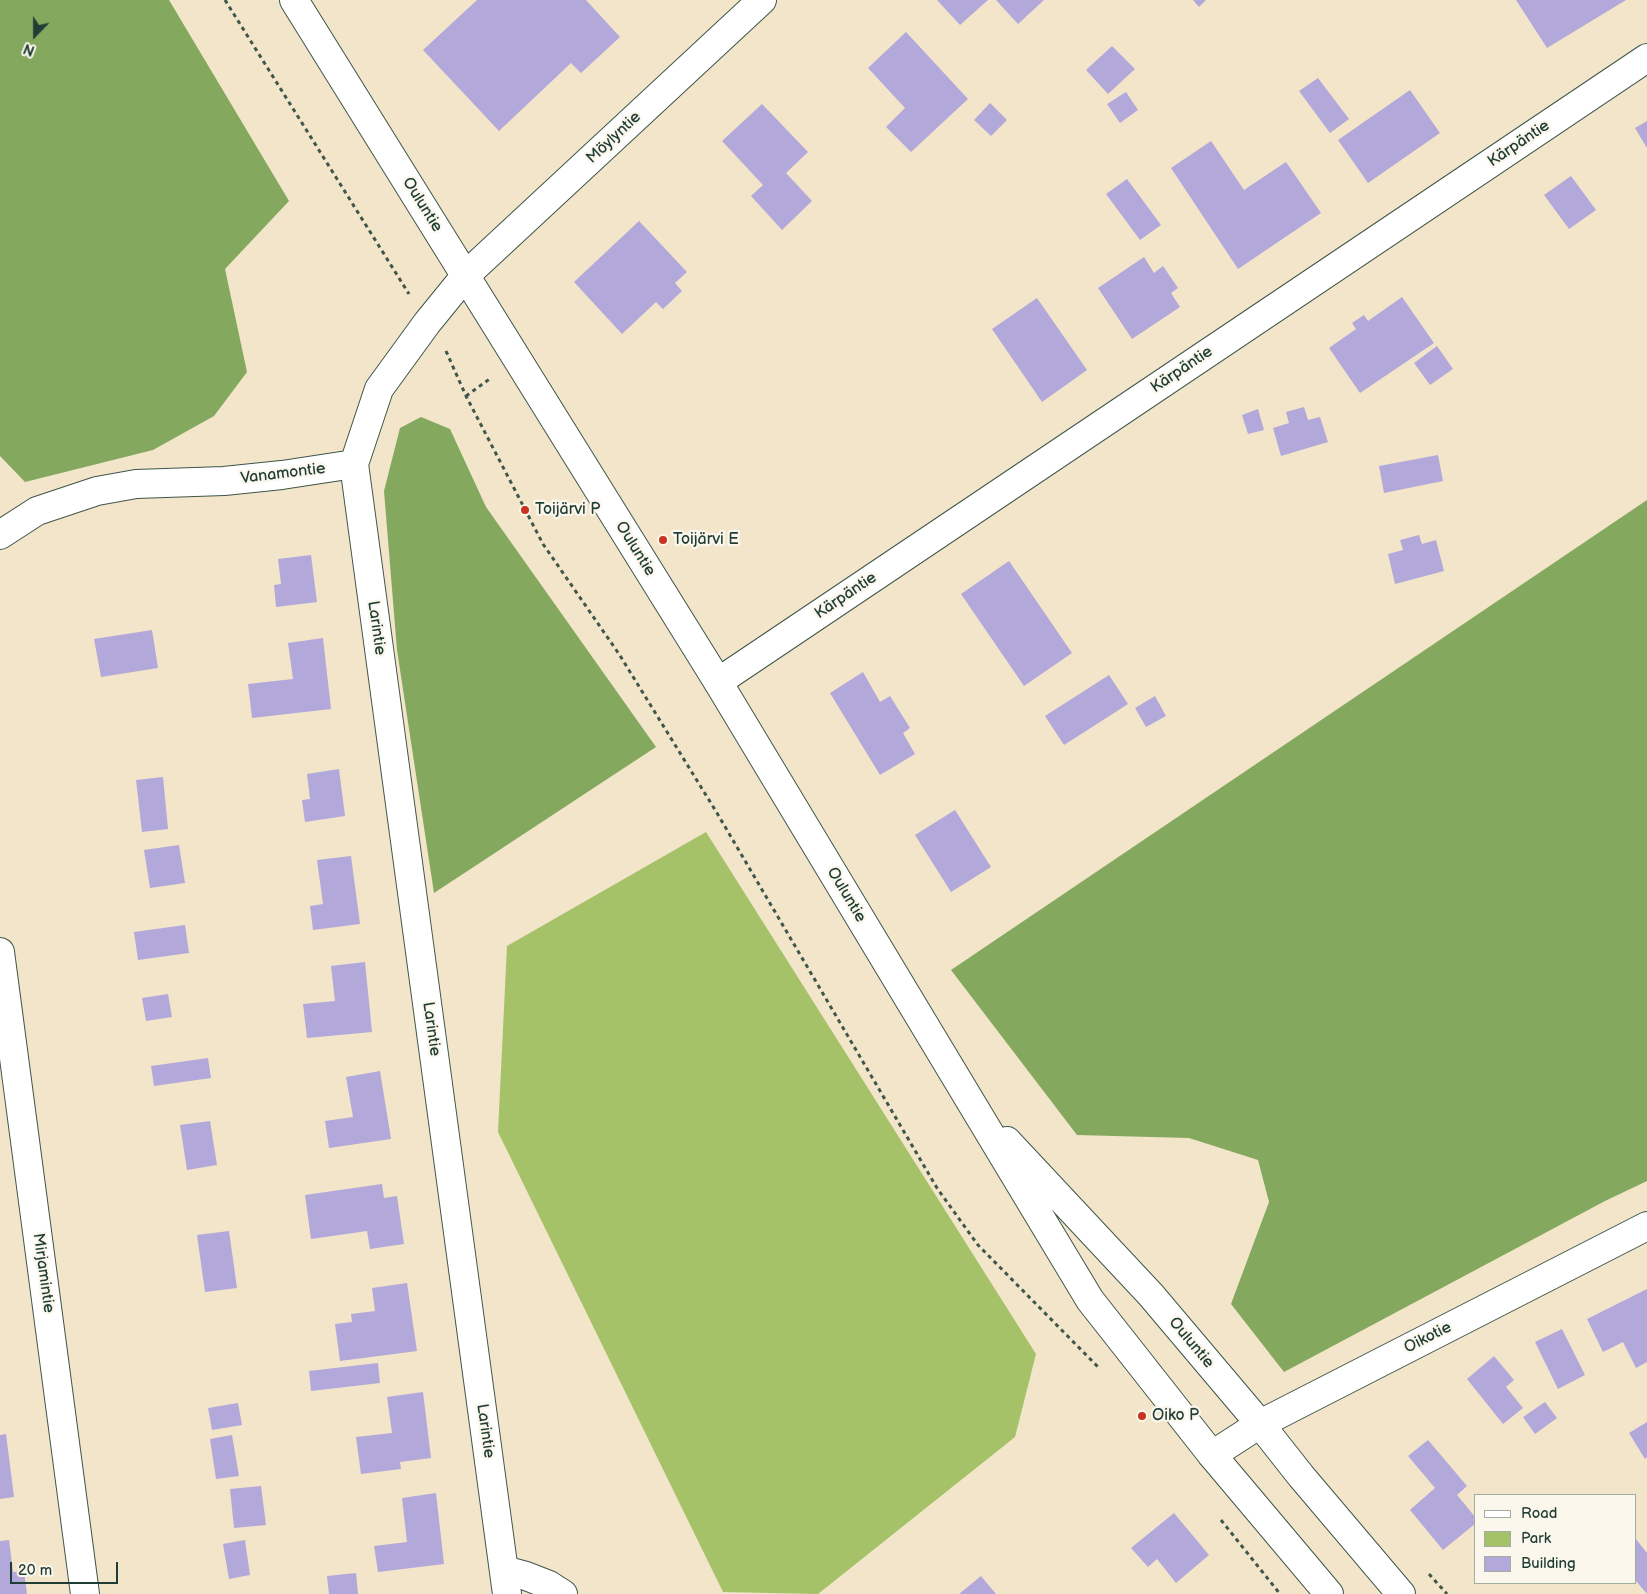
<!DOCTYPE html>
<html>
<head>
<meta charset="utf-8">
<style>
	body { margin:0 }
	#map { position:relative; width:1647px; height:1594px; overflow:hidden; background:#f2e5ca; font-family:"Balsamiq Sans",sans-serif }
	canvas { display:block }
	.legend { position:absolute; left:1474px; top:1494px; width:162px; height:90px; box-sizing:border-box; background:#fbf7ec; border:1px solid #a3ada2; margin:0; padding:6px 9px; list-style:none; font-size:15px; color:#1f3d34 }
	.legend li { display:flex; align-items:center; gap:10px; height:25px }
	.legend b { width:25px; border:1px solid #a3ada2 }
	.north { position:absolute; left:10px; top:10px; width:50px; height:50px; -webkit-text-stroke:4px #fbf7ec; paint-order:stroke; rotate:202deg; font-size:14px; font-weight:700; line-height:20px; text-align:center; color:#1f3d34 }
	.north::after { content:''; display:block; margin:auto; width:18px; height:22px; background:#1f3d34; clip-path:polygon(50% 0,100% 100%,50% 72%,0 100%) }
	.scale { position:absolute; left:10px; top:1562px; width:108px; height:22px; box-sizing:border-box; border:2px solid #1f3d34; border-top:0; padding-left:6px; font-size:15px; line-height:18px; white-space:nowrap; color:#1f3d34; -webkit-text-stroke:4px #fbf7ec; paint-order:stroke }
</style>
</head>
<body>
<div id="map">
<canvas width="1647" height="1594"></canvas>
<ul class="legend">
<li><b style="height:6px;background:#fff"></b>Road</li>
<li><b style="height:14px;background:#a5c269"></b>Park</li>
<li><b style="height:14px;background:#b3a8da"></b>Building</li>
</ul>
<div class="north">N</div>
<div class="scale">20 m</div>
</div>
<script>
const context = document.querySelector('canvas').getContext('2d');
context.lineJoin = 'round';
function paint(path, color) { context.fillStyle = color; context.fill(path, 'evenodd'); }
const shape = rows => new Path2D(rows.map(r => 'M' + r).join(''));
function stroke(path, color, width, dash) { context.strokeStyle = color; context.lineWidth = width; context.lineCap = dash ? 'butt' : 'round'; context.setLineDash(dash || []); context.stroke(path); }
function drawText(font, color, halo, rows, align = 'center') {
  context.font = font + ' "Balsamiq Sans",sans-serif'; context.lineWidth = 4.5; context.setLineDash([]); context.textBaseline = 'middle'; context.strokeStyle = halo; context.fillStyle = color; for (const [text, x, y, turn = 0] of rows) {
    context.save(); context.translate(x, y); context.rotate((+turn || 0) * Math.PI / 180); context.textAlign = isNaN(turn) ? turn : align; if (halo) context.strokeText(text, 0, 0); context.fillText(text, 0, 0); context.restore();
  }
}
paint(shape([
	[706,832,1036,1354,1015,1437,818,1594,723,1592,498,1132,507,946]
]), '#a5c269');
paint(shape([
	[0,0,169,0,289,201,225,269,247,372,214,416,153,450,25,482,0,456],
	[421,417,450,429,486,507,656,747,434,893,397,650,384,491,400,428],
	[1647,500,1647,1181,1605,1201,1284,1372,1231,1304,1269,1202,1258,1160,1189,1138,1077,1135,951,970]
]), '#84a85d');
paint(shape([
	[477,0,586,0,620,37,581,73,571,63,499,131,423,50],
	[937,0,988,0,960,25],
	[996,0,1044,0,1018,24],
	[1193,0,1206,0,1199,7],
	[1516,0,1626,0,1547,48],
	[906,32,968,99,911,152,886,127,905,108,868,68],
	[1112,46,1135,69,1108,94,1086,70],
	[1318,78,1349,119,1330,133,1299,91],
	[1410,90,1440,133,1368,183,1338,140],
	[1126,92,1138,110,1120,123,1107,104],
	[990,103,1007,120,991,136,974,120],
	[762,104,808,152,786,173,812,201,782,230,751,196,763,185,722,141],
	[1647,121,1647,148,1635,128],
	[1211,141,1244,190,1286,162,1321,213,1238,269,1171,168],
	[1571,176,1596,210,1569,229,1544,195],
	[1127,179,1161,225,1140,240,1106,194],
	[639,221,687,272,675,283,682,291,663,309,656,302,622,334,574,282],
	[1144,257,1154,273,1163,266,1178,288,1171,293,1180,307,1132,339,1098,288],
	[1402,297,1434,343,1360,393,1329,348,1356,329,1352,323,1364,315,1368,321],
	[1037,298,1087,370,1042,402,992,329],
	[1437,346,1453,369,1430,385,1414,363],
	[1304,407,1308,420,1320,417,1328,442,1281,456,1273,428,1289,423,1286,412],
	[1258,409,1264,430,1248,434,1242,415],
	[1438,455,1443,481,1384,493,1379,466],
	[1419,535,1422,544,1436,540,1444,571,1395,584,1388,554,1403,550,1400,540],
	[311,555,317,602,276,607,274,585,281,584,278,559],
	[1009,561,1072,653,1024,686,961,594],
	[152,630,158,668,101,677,94,639],
	[323,638,331,709,252,718,248,684,293,679,288,643],
	[863,672,880,702,890,696,910,728,903,733,915,754,880,775,830,693],
	[1109,675,1128,704,1064,745,1045,716],
	[1155,696,1166,716,1146,727,1135,708],
	[339,769,345,816,305,822,302,800,310,799,307,774],
	[163,777,168,829,142,832,136,780],
	[955,810,991,867,951,892,915,835],
	[179,845,185,883,150,888,144,850],
	[351,856,360,924,313,930,310,906,323,904,317,860],
	[185,925,189,953,138,960,134,932],
	[365,962,372,1032,307,1038,303,1004,335,1001,331,966],
	[168,994,172,1017,146,1021,142,998],
	[208,1058,211,1078,154,1086,151,1066],
	[380,1071,391,1139,329,1148,325,1121,353,1117,346,1077],
	[210,1121,217,1165,187,1170,180,1125],
	[382,1184,384,1198,397,1196,404,1244,370,1249,367,1231,311,1239,305,1195],
	[229,1231,237,1288,205,1292,197,1235],
	[407,1283,417,1351,340,1361,335,1324,352,1322,351,1314,375,1311,372,1288],
	[1647,1289,1647,1362,1636,1368,1623,1342,1603,1352,1587,1319],
	[1562,1329,1585,1375,1558,1389,1535,1342],
	[1494,1356,1514,1380,1506,1387,1523,1408,1503,1424,1467,1379],
	[378,1363,380,1383,311,1391,309,1371],
	[423,1392,431,1458,400,1462,401,1469,361,1474,356,1437,392,1433,387,1397],
	[1545,1402,1557,1418,1535,1434,1523,1417],
	[238,1403,242,1425,212,1430,208,1408],
	[1647,1422,1647,1457,1645,1459,1629,1433],
	[6,1434,14,1497,0,1499,0,1435],
	[232,1435,239,1476,216,1479,210,1439],
	[1428,1440,1467,1486,1457,1495,1476,1518,1476,1523,1443,1550,1410,1510,1435,1488,1408,1456],
	[261,1486,266,1525,234,1528,230,1489],
	[436,1493,444,1564,378,1572,374,1546,407,1542,402,1498],
	[1174,1513,1209,1555,1176,1583,1157,1559,1148,1567,1131,1548],
	[1636,1539,1647,1553,1647,1594,1636,1581],
	[9,1540,13,1572,24,1571,27,1594,0,1594,0,1541],
	[245,1540,250,1575,229,1579,223,1544],
	[356,1573,358,1594,329,1594,327,1576],
	[981,1576,996,1594,959,1594]
]), '#b3a8da');
const street = shape([
	[466,275,427,323,379,389,354,464,507,1594],
	[0,535,37,511,97,491,136,484,224,481,282,475,354,464],
	[718,682,1647,58],
	[0,952,85,1594],
	[1212,1455,1260,1424,1647,1226],
	[504,1570,526,1576,549,1585,563,1594]
]);
const secondary = shape([
	[294,0,718,682,1090,1300,1212,1455,1329,1594],
	[466,275,762,0],
	[1007,1141,1151,1295,1260,1424,1301,1476,1401,1594]
]);
stroke(street, '#3f564a', 30);
stroke(secondary, '#3f564a', 30);
stroke(shape([
	[225,0,409,294],
	[446,351,466,396,543,544,619,654,717,813,937,1188,978,1245,1099,1368],
	[466,396,491,378],
	[1221,1520,1280,1594],
	[1429,1574,1447,1594]
]), '#3f564a', 3, [4, 4]);
stroke(street, '#fff', 28);
stroke(secondary, '#fff', 28);
for (const [x, y, r, color] of [
	[525,510,5,"#c8321e"],
	[663,540,5,"#c8321e"],
	[1142,1416,5,"#c8321e"]
]) { const dot = new Path2D(); dot.arc(x, y, r, 0, 2 * Math.PI); context.fillStyle = color; context.fill(dot); stroke(dot, '#fbf7ec', 2); }
drawText('16px', '#1f3d34', '#fbf7ec', [
	["Möylyntie",614,138,-43],
	["Kärpäntie",1519,144,-34],
	["Ouluntie",422,205,58],
	["Kärpäntie",1182,370,-34],
	["Vanamontie",283,474,-7],
	["Ouluntie",635,549,58],
	["Kärpäntie",846,596,-34],
	["Larintie",376,628,82],
	["Ouluntie",846,895,59],
	["Larintie",431,1029,82],
	["Mirjamintie",43,1273,82],
	["Oikotie",1428,1338,-27],
	["Ouluntie",1191,1343,50],
	["Larintie",485,1431,82]
]);
drawText('16px', '#1f3d34', '#fbf7ec', [
	["Toijärvi P",535,510],
	["Toijärvi E",673,540],
	["Oiko P",1152,1416]
], 'left');
</script>
</body>
</html>
